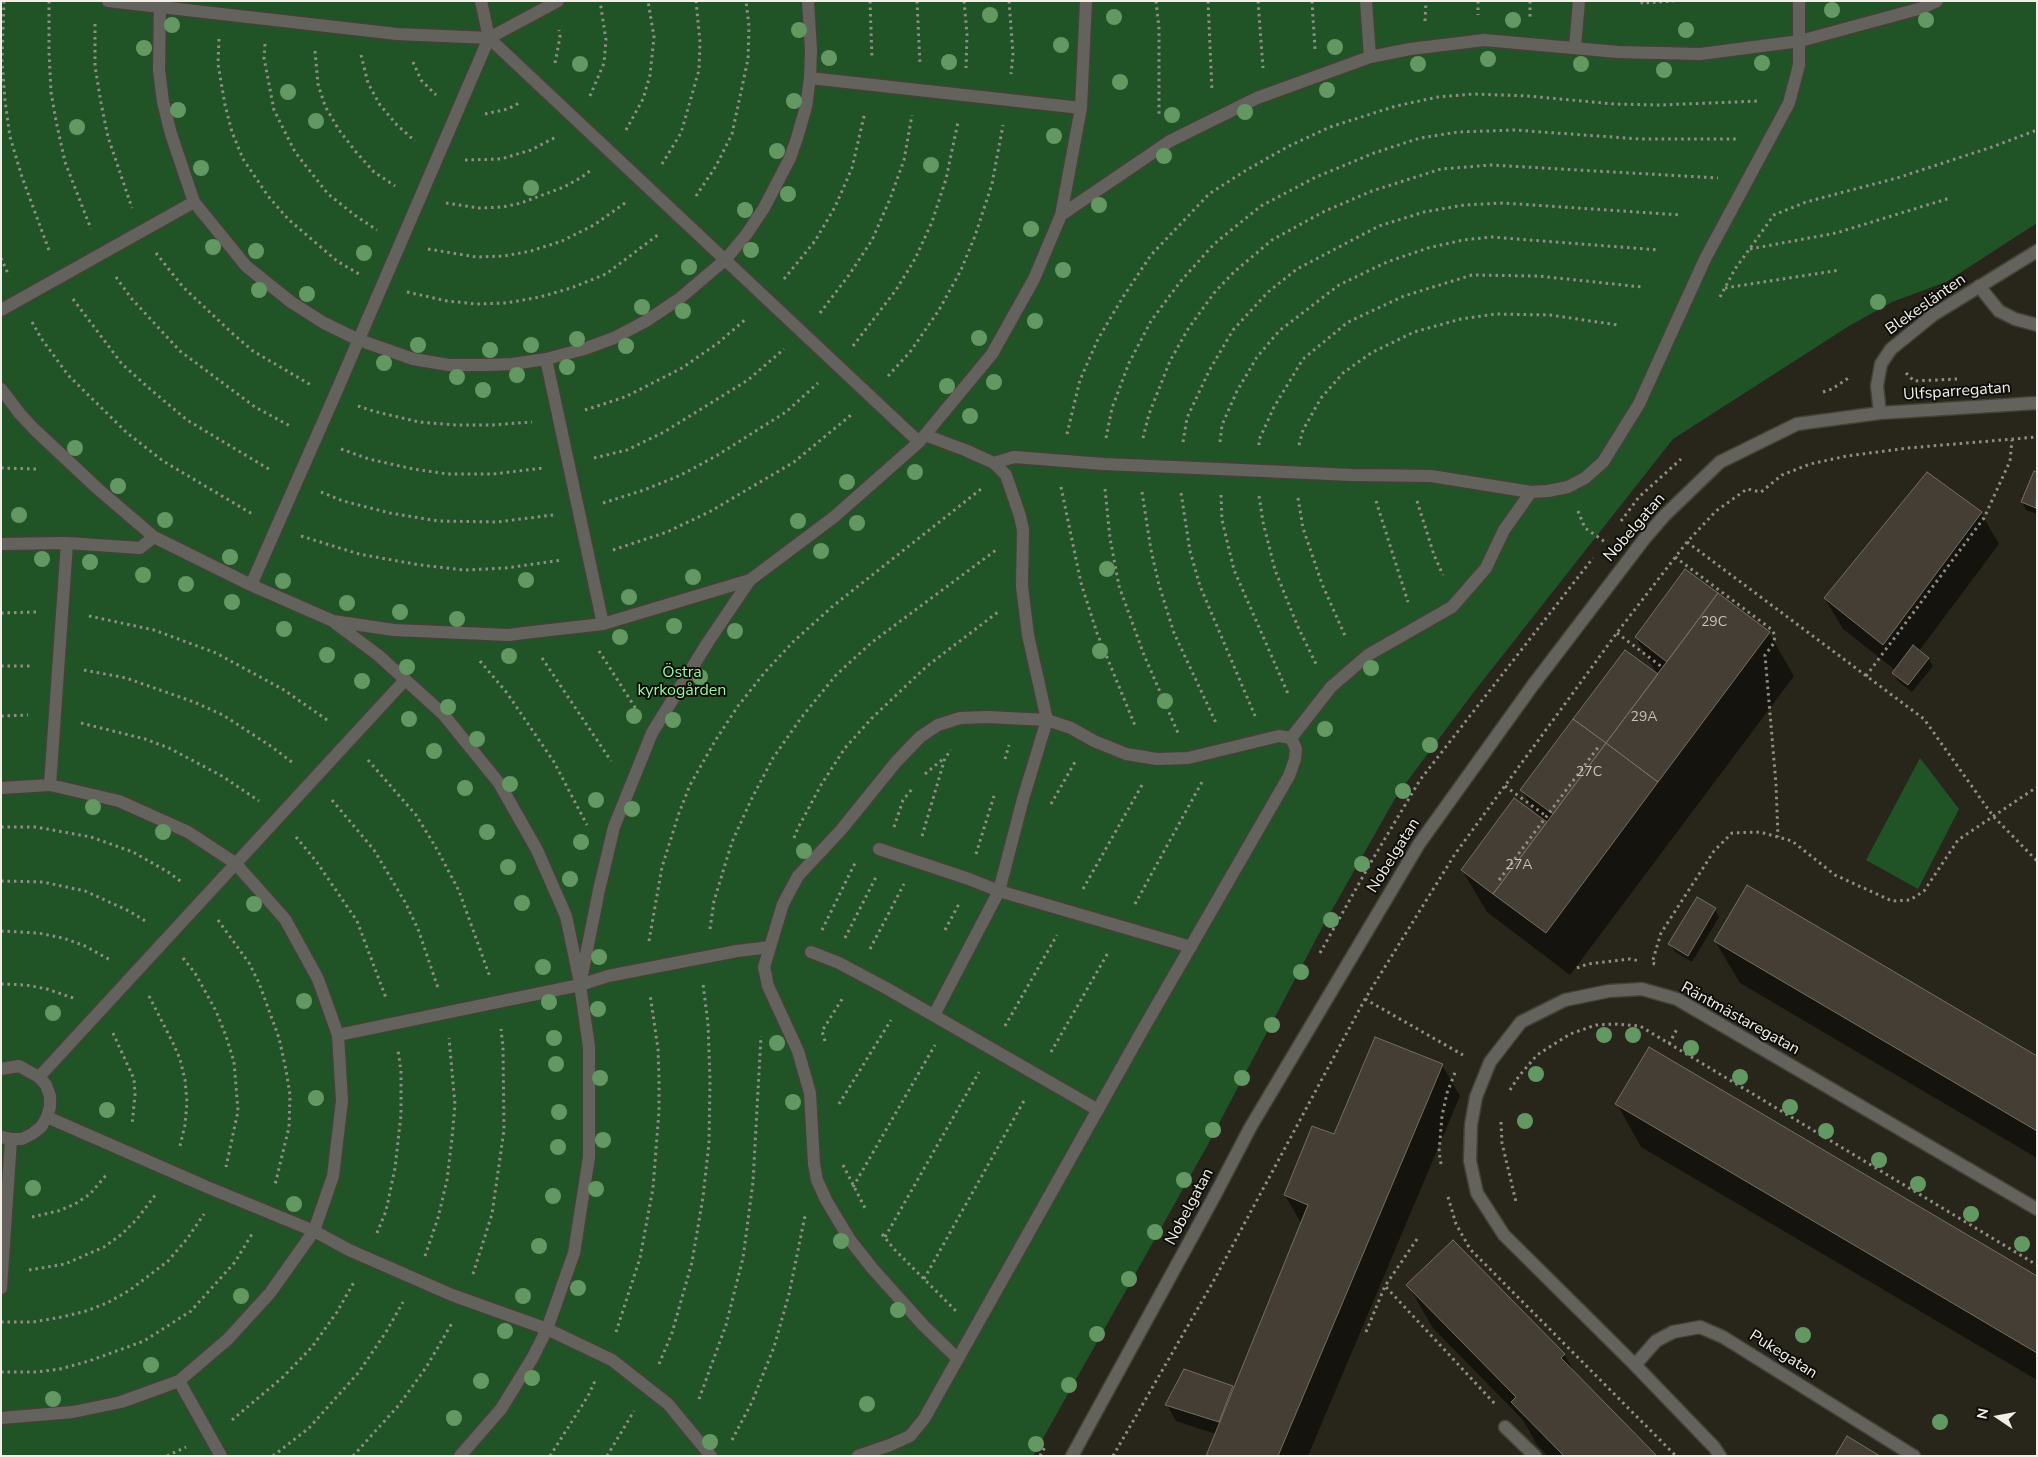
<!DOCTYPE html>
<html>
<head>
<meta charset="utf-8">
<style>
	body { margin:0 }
	#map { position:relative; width:2038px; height:1457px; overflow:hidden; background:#28251a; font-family:"Nunito Sans",sans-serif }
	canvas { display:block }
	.frame { position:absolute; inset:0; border:2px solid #f1efe8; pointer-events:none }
	.north { position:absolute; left:1973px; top:1392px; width:50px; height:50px; -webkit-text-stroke:4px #0f0e09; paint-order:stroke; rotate:282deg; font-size:14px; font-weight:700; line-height:20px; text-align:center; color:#f1efe8 }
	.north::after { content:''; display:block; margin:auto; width:18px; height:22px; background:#f1efe8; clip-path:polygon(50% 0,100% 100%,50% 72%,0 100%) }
</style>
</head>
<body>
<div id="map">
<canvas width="2038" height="1457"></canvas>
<div class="frame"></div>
<div class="north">N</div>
</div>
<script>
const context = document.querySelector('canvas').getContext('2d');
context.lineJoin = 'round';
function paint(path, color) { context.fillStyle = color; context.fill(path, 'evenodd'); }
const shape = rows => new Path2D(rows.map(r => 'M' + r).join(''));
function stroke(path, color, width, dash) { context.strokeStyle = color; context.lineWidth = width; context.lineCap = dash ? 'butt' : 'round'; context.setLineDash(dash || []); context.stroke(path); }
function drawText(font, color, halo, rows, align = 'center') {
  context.font = font + ' "Nunito Sans",sans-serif'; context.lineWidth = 4; context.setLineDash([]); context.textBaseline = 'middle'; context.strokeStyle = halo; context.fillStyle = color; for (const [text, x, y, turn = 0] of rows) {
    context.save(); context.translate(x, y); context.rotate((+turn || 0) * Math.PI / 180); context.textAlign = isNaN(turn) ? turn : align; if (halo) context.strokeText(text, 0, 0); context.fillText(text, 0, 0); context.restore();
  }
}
paint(shape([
	[1,1,2037,1,2037,223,1946,282,1892,302,1849,326,1673,439,1473,693,1397,795,1324,924,1206,1148,1033,1456,1,1456],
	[1920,758,1959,809,1918,889,1866,860]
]), '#205427');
paint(shape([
	[2037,473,2037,514,2026,510,2022,502],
	[1927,474,1981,513,1999,544,1919,651,1928,658,1933,666,1912,692,1898,681,1893,673,1895,670,1843,629,1825,599],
	[1769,633,1794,676,1570,975,1487,912,1462,870,1537,817,1522,790,1658,676,1636,638],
	[1715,909,1719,917,1692,962,1674,951,1670,944],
	[1715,941,2037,1057,2037,1158,1740,983],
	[1442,1065,1460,1096,1308,1456,1207,1456,1216,1434,1176,1421,1167,1405,1232,1387,1234,1390,1301,1223,1285,1195,1335,1135],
	[1617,1104,2037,1277,2037,1380,1641,1147],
	[1408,1285,1564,1354,1576,1375,1655,1456,1548,1456,1537,1445,1523,1420,1433,1328]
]), '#0007');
const building = shape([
	[2034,471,2037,472,2036,508,2021,502,2034,471],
	[1927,472,1982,512,1883,645,1824,598,1927,472],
	[1685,569,1718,593,1667,662,1635,637,1685,569],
	[1718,593,1770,632,1658,782,1606,743,1718,593],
	[1913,645,1929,658,1908,685,1892,673,1913,645],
	[1625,650,1658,674,1606,743,1573,719,1625,650],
	[1573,719,1606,743,1553,814,1520,790,1573,719],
	[1606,743,1658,782,1546,933,1493,894,1606,743],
	[1514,798,1547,822,1493,894,1461,870,1514,798],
	[1747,885,2037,1056,2037,1131,1714,941,1747,885],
	[1697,897,1716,908,1688,956,1668,944,1697,897],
	[1375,1037,1443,1064,1278,1456,1206,1456,1308,1205,1284,1195,1312,1126,1334,1134,1375,1037],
	[1649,1047,2037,1276,2037,1353,1615,1104,1649,1047],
	[1453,1240,1565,1354,1561,1358,1657,1456,1564,1456,1511,1402,1516,1397,1406,1285,1453,1240],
	[1184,1369,1233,1386,1219,1422,1165,1405,1184,1369],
	[1847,1436,1875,1453,1880,1456,1835,1456,1847,1436]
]);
paint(building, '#443e34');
stroke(building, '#766e63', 1);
const service = shape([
	[108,1,397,34,489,38,558,1],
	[160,1,159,70,163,102,171,134,194,202,246,266,291,302,324,323,359,340,413,359,449,365,486,365,513,364,546,359,584,349,614,338,646,321,679,299,725,260,746,235,764,208,790,158,797,138,806,107,810,78,811,50,808,1],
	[481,1,489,38,919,442],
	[1366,1,1370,57],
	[1575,47,1579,1],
	[810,78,1081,108],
	[1061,215,1170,141,1257,98,1370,57,1410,49,1484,40,1618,52,1700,54,1800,41,1922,8,1937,1],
	[1979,286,1999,311,2015,319,2037,325],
	[1,310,194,202],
	[546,359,603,624],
	[1,389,20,414,34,429,98,489,154,537,251,585,333,621,394,630,509,635,524,633,603,624,750,580],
	[925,435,965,450,994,463,1006,475,1020,516,1023,530,1022,586,1028,635,1047,720,1023,799,999,891,934,1015],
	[994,463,1014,457,1104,464,1219,469,1352,475,1431,476,1531,492,1548,491,1568,487,1585,478,1603,462,1639,404,1705,259,1789,103,1799,65,1799,1],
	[1,544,67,543,140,548,154,537],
	[251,585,334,397,489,38],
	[335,623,378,655,443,714,499,783,537,850,566,916,579,978],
	[1291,738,1331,687,1368,655,1452,607,1486,568,1504,530,1531,492],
	[50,785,67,543],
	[1,788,50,785,119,801,188,832,235,863,285,919,318,979,338,1035,342,1101,333,1176,314,1231,270,1293,228,1339,179,1381,121,1402,73,1412,1,1418],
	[879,849,969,879,999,891,1191,947],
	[811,952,839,963,886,988,1098,1110],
	[338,1035,580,985,608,976,737,951,770,947],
	[1,1069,19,1066,39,1077,46,1085,50,1096,50,1107,47,1117,41,1127,32,1134,22,1139,11,1139,1,1137],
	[39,1077,405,680],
	[47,1117,207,1187,314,1231,349,1250,452,1295,547,1329,612,1360,668,1404,711,1456],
	[1,1288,11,1139],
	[179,1381,221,1456],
	[1505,1427,1535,1456],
	[460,1456,501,1409,533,1357,547,1329,574,1253,589,1157,589,1047,580,985,599,890,614,827,652,733,708,642,750,580,834,517,919,442,992,354,1034,279,1061,215,1081,108,1086,1],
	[858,1456,890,1445,910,1436,924,1419,1142,1031,1289,776,1295,759,1296,749,1291,738,1279,736,1188,758,1157,759,1126,754,1094,741,1071,728,1047,720,987,717,960,718,938,725,920,737,896,762,841,830,798,876,783,904,764,967,768,986,798,1051,810,1093,814,1164,817,1180,826,1200,850,1240,872,1268,924,1326,958,1359]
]);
const minor = shape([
	[1880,413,1877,386,1881,364,1891,349,1933,315,2037,251],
	[1635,1365,1656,1341,1673,1332,1700,1327,1723,1337,1914,1456],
	[1072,1456,1215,1195,1250,1128,1419,844,1533,685,1645,538,1664,516,1720,462,1797,424,1880,413,2037,403],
	[1720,1456,1714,1447,1635,1365,1504,1235,1477,1193,1470,1161,1471,1125,1476,1097,1490,1062,1521,1022,1565,1000,1609,991,1642,989,1677,999,2037,1209]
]);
stroke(service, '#444137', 15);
stroke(minor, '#444137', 15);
stroke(shape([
	[4,1,2,61,5,101,10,137,22,177,50,253],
	[49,1,49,52,51,92,56,121,65,162,91,229],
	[870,1,872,59],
	[917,1,920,65],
	[964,1,967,34,966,68],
	[1009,1,1013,54,1011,74],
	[1156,1,1159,29,1159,116],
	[1208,1,1212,91],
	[1258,1,1263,68],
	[1312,1,1315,49],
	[1478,1,1478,15],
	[1530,1,1530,18],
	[1642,1,1642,3,1674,1],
	[1425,21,1426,1],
	[95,24,95,66,101,103,108,137,132,208],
	[219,39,218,64,225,105,232,132,243,159,268,196,288,219,337,261,359,274],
	[265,44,264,58,274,110,295,152,328,194,356,216,377,230],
	[315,51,318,84,325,106,339,130,356,152,374,172,395,186],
	[361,55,368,83,380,105,397,125,415,141],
	[413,62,421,80,436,95],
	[555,63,560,37,559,30],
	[590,96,604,63,606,40,600,1],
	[485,114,508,109,519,103],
	[626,130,643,99,650,75,654,37,648,1],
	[465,160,501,159,531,150,556,137],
	[662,164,681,133,699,70,700,42,696,1],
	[696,196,716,166,732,134,748,59,749,26,746,1],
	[446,203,479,208,503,207,521,203,564,187,582,177,591,170],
	[428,249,476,257,504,256,531,251,562,241,594,225,625,203],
	[1750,249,1836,233,1950,198],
	[156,253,183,287,232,333,253,351,311,385],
	[1,258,9,276],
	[116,277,131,298,180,351,255,407,292,427],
	[784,279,815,241,835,207,852,168,865,112],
	[1725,288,1840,270],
	[407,292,447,301,477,304,506,303,540,297,571,288,606,274,659,234],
	[1720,297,1735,269,1774,215,1806,202,1897,178,1992,147,2037,130],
	[73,299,122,364,150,389,187,420,272,471],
	[820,313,849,275,872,240,890,199,904,160,912,115],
	[32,322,41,338,68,375,126,432,163,461,254,515],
	[853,346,896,290,915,259,932,222,946,179,958,122],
	[1906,373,1914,381,1957,379],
	[888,376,910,352,939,310,961,270,975,236,992,184,1003,125],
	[1823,392,1832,389,1850,377],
	[358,406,373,411,419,422,455,425,493,425,532,422],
	[585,410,625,397,682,368,718,343,747,318],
	[1067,434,1080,380,1098,339,1123,297,1151,255,1209,194,1245,171,1287,147,1330,127,1396,106,1438,97,1473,94,1528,96,1614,104,1661,105,1759,101],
	[1106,438,1112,408,1129,363,1151,321,1180,282,1214,244,1261,206,1316,177,1374,153,1420,138,1458,132,1514,130,1640,139,1738,139],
	[1143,438,1149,414,1170,361,1188,329,1214,293,1234,272,1272,240,1323,212,1372,191,1441,169,1491,165,1718,178],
	[1183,442,1187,418,1209,371,1233,330,1268,292,1297,269,1379,226,1424,212,1464,205,1503,203,1681,215],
	[1220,442,1222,425,1237,391,1257,357,1279,331,1339,285,1387,262,1428,248,1463,240,1492,237,1658,250],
	[1259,445,1259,440,1274,407,1303,359,1348,322,1404,296,1472,275,1538,276,1642,287],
	[1299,445,1303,430,1321,398,1343,373,1371,353,1414,332,1461,319,1496,314,1550,315,1618,325],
	[341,449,369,459,413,469,448,474,493,474,544,468],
	[594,458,627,450,664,432,748,380,784,349],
	[1,468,38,469],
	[1061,487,1081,583,1097,633,1136,728],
	[1105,489,1110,538,1119,586,1144,655,1178,733],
	[321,492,343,501,390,513,438,521,497,522,553,515],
	[1142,492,1151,550,1159,585,1174,633,1217,725],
	[1181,493,1190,551,1200,586,1255,716],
	[1221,495,1222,520,1234,570,1289,696],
	[1259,496,1263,522,1275,570,1298,627,1316,664],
	[1298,498,1303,528,1322,584,1346,638],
	[1376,501,1408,602],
	[1417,501,1434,555,1443,575],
	[603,503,644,490,681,475,716,456,786,412,818,383],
	[1578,511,1585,528,1605,542,1607,540],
	[1621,521,1639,497,1681,459],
	[301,536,359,554,420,565,465,570,506,568,562,560],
	[1687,542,1924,719,1993,816,2037,861],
	[613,550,667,532,711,511,794,462,851,415],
	[1675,557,1771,629,1775,635,1774,643,1765,655,1776,784,1778,837],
	[1,613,36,612],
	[89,616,154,630,216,653,284,690,330,722],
	[1617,633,1662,667],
	[599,651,636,709],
	[542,658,611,761],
	[480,661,507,693,554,762,587,825],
	[1,666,33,666],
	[84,670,126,678,194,702,223,715,272,747,293,763],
	[1866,676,1984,518,2010,461,2012,440],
	[1,716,28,715],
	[81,723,145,739,169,748,222,776,259,801],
	[1005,759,1009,745],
	[368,760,416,815,438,851,459,891,490,977],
	[925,774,943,759],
	[1505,786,1546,816],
	[332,800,374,850,405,902,418,929,438,988],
	[1051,804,1075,762],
	[1,827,36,827,91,837,133,852,168,872,183,883],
	[894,827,903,800,913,788],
	[922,836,945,758,951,750],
	[296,837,316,861,357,921,386,998],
	[794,838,798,828,821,785,845,748,872,718,927,666,998,612],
	[976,854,994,796],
	[1499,880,1599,746],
	[1,881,43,882,85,891,129,911,147,922],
	[1083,889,1142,785],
	[1135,904,1202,782],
	[218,920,249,963,259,983,279,1038,286,1070,290,1095,289,1127,275,1185],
	[710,929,714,901,732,842,751,800,773,758,801,718,836,675,871,643,996,550],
	[822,930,856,861],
	[945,930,960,902],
	[1,931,38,933,63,938,85,946,112,961],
	[845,938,877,875],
	[649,941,662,867,679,813,690,785,715,741,738,706,765,672,794,641,833,606,981,489],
	[870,949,904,884],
	[1320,953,1371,862,1420,780,1593,558],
	[183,958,195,973,216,1011,226,1036,234,1062,238,1111,226,1167],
	[1655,964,1652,963,1661,933,1714,851,1732,833,1760,832,1792,841,1835,875,1892,901,1910,900,1924,891,1958,840,2037,787],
	[1577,968,1588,964,1630,959,1640,961],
	[1,984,26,985,47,989,76,999],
	[149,996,173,1043,180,1059,185,1080,187,1102,185,1125,180,1146],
	[1365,999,1463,1055],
	[1005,1026,1057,935],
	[113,1033,134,1079,135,1095,132,1125],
	[825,1041,822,1031,844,996],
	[1669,1044,1677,1029],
	[1051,1052,1109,951],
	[1510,1090,1519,1076,1537,1055,1570,1034,1596,1025,1615,1024,1640,1026,2037,1265],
	[839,1104,891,1020],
	[1501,1122,1502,1143,1516,1202],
	[1441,1164,1439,1152,1442,1116,1447,1093,1456,1070],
	[843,1165,866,1210],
	[853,1187,935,1045],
	[1448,1197,1456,1224,1470,1249,1676,1456],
	[32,1217,58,1211,75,1204,90,1194,108,1173],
	[377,1233,386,1211,395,1168,401,1115,401,1071,398,1050],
	[882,1234,894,1249,956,1311],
	[885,1237,979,1072],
	[1417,1239,1385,1286,1495,1404],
	[425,1256,438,1218,447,1180,452,1138,455,1105,449,1038],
	[29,1270,65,1264,104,1247,122,1234,137,1219,156,1194],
	[473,1274,492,1214,504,1130,503,1047,501,1029],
	[924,1279,1025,1099],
	[1,1322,33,1322,62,1317,86,1311,107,1303,130,1290,168,1261,187,1239,204,1214],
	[616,1332,640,1258,653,1188,659,1111,659,1078,658,1049,650,994],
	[1366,1332,1385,1286],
	[659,1364,672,1333,692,1262,703,1197,709,1143,710,1081,708,1024,703,984],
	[1,1372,36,1372,60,1369,89,1361,144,1341,191,1311,235,1262,252,1234],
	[699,1399,726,1325,743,1258,753,1182,761,1036],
	[232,1420,283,1377,312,1347,337,1312,354,1282],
	[732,1440,752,1402,774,1347,789,1294,805,1216],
	[167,1456,186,1447],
	[273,1456,309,1428,359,1372,386,1332,403,1302],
	[353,1456,399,1405,427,1366,452,1323],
	[550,1456,588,1396,595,1381],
	[607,1456,634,1411],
	[1040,1456,1046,1445],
	[1113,1456,1213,1282,1365,999,1455,854,1619,630,1687,542,1716,511,1747,489,1761,492,1782,475,1810,464,1847,456,1908,448,2037,437]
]), '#918e85', 3, [2.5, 4]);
stroke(service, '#63625d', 12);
stroke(minor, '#63625d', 12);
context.fillStyle = '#649863';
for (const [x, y] of [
	[1832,10],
	[990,15],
	[1114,17],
	[1513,20],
	[1926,20],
	[172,25],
	[799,30],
	[1686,30],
	[1061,45],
	[1335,47],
	[144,48],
	[829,58],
	[1488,59],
	[949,62],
	[1762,63],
	[580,64],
	[1418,64],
	[1581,64],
	[1664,70],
	[1120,82],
	[1327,90],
	[288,92],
	[794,101],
	[178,110],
	[1245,112],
	[1172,115],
	[316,121],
	[77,127],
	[1054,136],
	[777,151],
	[1164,156],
	[931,165],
	[201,168],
	[531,188],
	[788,194],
	[1099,205],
	[745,210],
	[1031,229],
	[213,247],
	[751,250],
	[256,251],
	[364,253],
	[689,267],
	[1063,270],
	[259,290],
	[307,294],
	[1878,302],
	[642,307],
	[683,311],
	[1035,321],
	[979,338],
	[577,339],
	[418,345],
	[531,345],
	[626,346],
	[490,350],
	[384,363],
	[567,367],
	[517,375],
	[457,377],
	[994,382],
	[947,386],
	[483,390],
	[970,416],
	[75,448],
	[915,472],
	[847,482],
	[118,486],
	[19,515],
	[165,520],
	[798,521],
	[857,523],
	[821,551],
	[230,557],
	[42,559],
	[90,562],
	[1107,569],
	[143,575],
	[693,577],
	[526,580],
	[283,581],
	[186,584],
	[629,597],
	[232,602],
	[347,603],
	[400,612],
	[457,619],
	[674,626],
	[284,629],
	[735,631],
	[620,637],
	[1100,651],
	[327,655],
	[509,656],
	[407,667],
	[1371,668],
	[700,677],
	[362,681],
	[1165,701],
	[448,707],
	[634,716],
	[409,719],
	[673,720],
	[1325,729],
	[477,739],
	[1430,745],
	[434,751],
	[510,784],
	[465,788],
	[1403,791],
	[596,800],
	[93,807],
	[632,809],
	[163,832],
	[487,832],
	[581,842],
	[804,851],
	[1362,864],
	[508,867],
	[570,879],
	[522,903],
	[254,904],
	[1331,920],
	[599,957],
	[543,967],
	[1301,972],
	[304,1001],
	[549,1002],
	[598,1009],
	[53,1013],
	[1272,1025],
	[1604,1035],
	[1633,1035],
	[554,1038],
	[777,1043],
	[1691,1048],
	[556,1064],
	[1536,1074],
	[1740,1077],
	[600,1078],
	[1242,1078],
	[316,1098],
	[793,1102],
	[1790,1107],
	[107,1110],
	[559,1112],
	[1525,1121],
	[1213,1130],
	[1826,1131],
	[603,1140],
	[558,1147],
	[1879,1160],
	[1184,1180],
	[1918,1184],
	[33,1188],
	[596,1189],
	[553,1196],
	[294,1204],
	[1971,1214],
	[1155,1232],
	[841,1241],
	[2022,1244],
	[539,1246],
	[1129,1279],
	[578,1288],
	[241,1296],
	[523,1296],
	[898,1310],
	[505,1331],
	[1097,1334],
	[1803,1335],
	[151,1365],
	[532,1378],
	[481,1381],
	[1069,1385],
	[53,1399],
	[867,1404],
	[454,1418],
	[1940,1422],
	[710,1442],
	[1036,1444]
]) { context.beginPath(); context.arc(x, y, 8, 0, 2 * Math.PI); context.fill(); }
drawText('14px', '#c6c3bb', null, [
	["29C",1714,623],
	["29A",1644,718],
	["27C",1589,773],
	["27A",1519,866]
]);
drawText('16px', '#f1efe8', '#0f0e09', [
	["Blekeslänten",1926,305,-35],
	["Ulfsparregatan",1957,392,-4],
	["Nobelgatan",1635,528,-49],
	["Nobelgatan",1394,856,-58],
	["Räntmästaregatan",1740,1019,29],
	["Nobelgatan",1190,1207,-62],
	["Pukegatan",1783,1355,32]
]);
drawText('16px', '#96f69e', '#0f0e09', [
	["Östra",682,673],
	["kyrkogården",682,691]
]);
</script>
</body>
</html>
